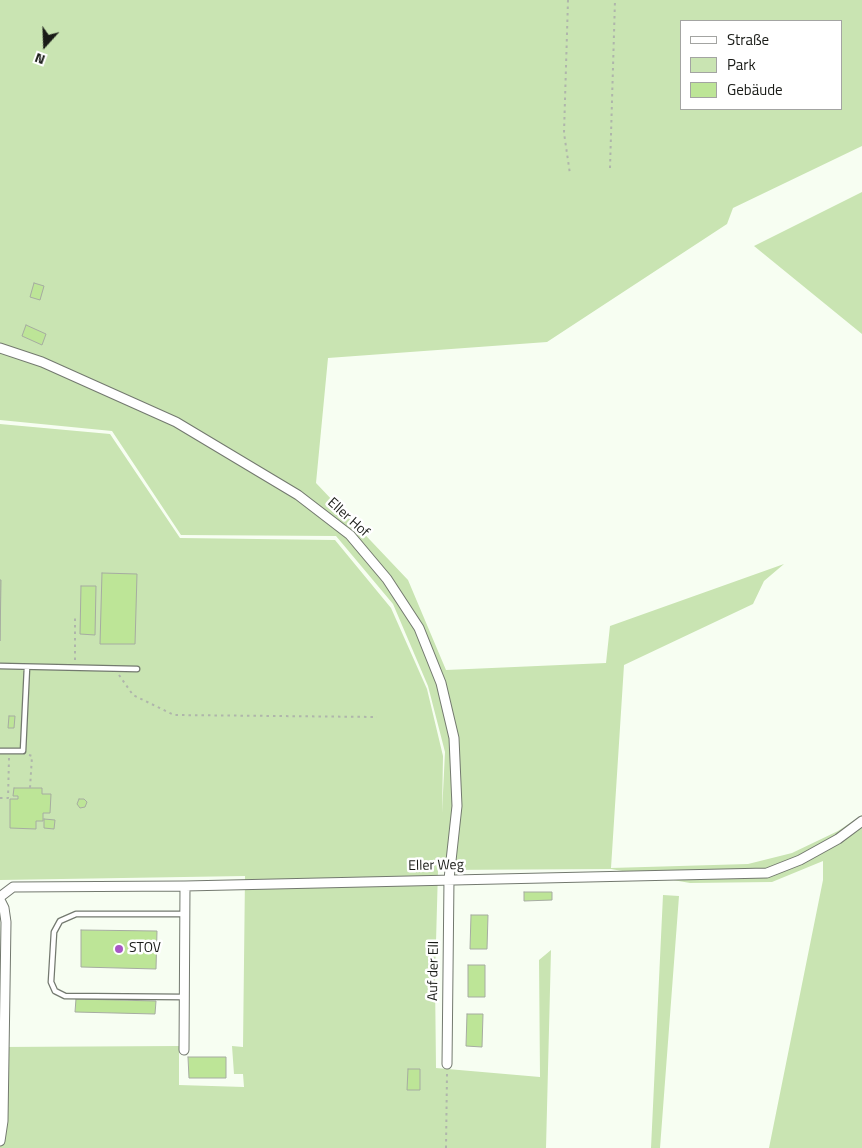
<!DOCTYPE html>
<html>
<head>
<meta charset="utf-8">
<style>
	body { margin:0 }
	#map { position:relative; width:862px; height:1148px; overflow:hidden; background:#f7fef2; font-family:"Titillium Web",sans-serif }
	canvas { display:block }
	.legend { position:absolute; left:680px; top:20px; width:162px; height:90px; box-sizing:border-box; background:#fff; border:1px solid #a3a4a2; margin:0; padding:6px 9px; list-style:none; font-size:15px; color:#191b17 }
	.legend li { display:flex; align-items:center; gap:10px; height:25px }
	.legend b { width:25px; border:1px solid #a3a4a2 }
	.north { position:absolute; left:20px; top:20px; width:50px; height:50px; -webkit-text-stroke:4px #fff; paint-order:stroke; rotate:200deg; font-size:14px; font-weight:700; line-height:20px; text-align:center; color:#191b17 }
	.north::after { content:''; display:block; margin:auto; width:18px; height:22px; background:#191b17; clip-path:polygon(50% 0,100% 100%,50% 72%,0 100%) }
</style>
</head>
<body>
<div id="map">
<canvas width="862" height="1148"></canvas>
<ul class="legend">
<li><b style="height:6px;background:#fff"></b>Straße</li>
<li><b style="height:14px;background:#c9e4b2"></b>Park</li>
<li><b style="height:14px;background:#bde597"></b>Gebäude</li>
</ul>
<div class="north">N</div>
</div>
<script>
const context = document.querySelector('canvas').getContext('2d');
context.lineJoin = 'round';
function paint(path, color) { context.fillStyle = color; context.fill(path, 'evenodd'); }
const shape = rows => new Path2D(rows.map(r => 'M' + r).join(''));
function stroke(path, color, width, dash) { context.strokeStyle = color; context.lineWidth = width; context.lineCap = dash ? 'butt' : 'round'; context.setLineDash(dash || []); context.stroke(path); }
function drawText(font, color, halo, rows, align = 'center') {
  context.font = font + ' "Titillium Web",sans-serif'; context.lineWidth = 5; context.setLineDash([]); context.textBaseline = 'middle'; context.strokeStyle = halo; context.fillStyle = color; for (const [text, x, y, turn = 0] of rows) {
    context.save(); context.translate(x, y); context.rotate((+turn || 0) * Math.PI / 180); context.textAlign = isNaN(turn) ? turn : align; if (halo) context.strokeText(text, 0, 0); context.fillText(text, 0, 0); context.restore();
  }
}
paint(shape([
	[0,0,862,0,862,146,733,208,727,224,547,342,328,358,316,483,408,580,446,670,606,663,610,626,784,564,764,581,753,604,624,665,611,868,748,864,792,853,838,831,862,815,862,1148,769,1148,823,880,823,861,772,882,690,883,611,869,438,870,435,978,436,1068,540,1077,539,960,551,950,546,1148,0,1148,0,1047,179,1046,179,1085,244,1087,243,1074,234,1074,232,1046,243,1047,245,876,0,880,0,424,110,434,180,538,335,540,391,608,427,689,443,756,442,813,445,752,428,686,393,604,336,536,181,535,112,431,0,420],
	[681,21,841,21,841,109,681,109],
	[862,192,862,334,754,246],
	[663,895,679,896,660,1148,651,1148]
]), '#c9e4b2');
const building = shape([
	[34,283,44,286,40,300,30,297,34,283],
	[26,325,46,334,42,345,22,336,26,325],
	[102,573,137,574,135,644,100,644,102,573],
	[0,580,1,580,0,641,0,580],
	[81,586,96,586,95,635,80,634,81,586],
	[9,716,15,716,14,728,8,728,9,716],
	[14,788,42,788,42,794,51,794,50,813,43,813,43,821,36,821,36,829,10,828,10,799,18,799,18,796,13,796,14,788],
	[79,799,84,799,87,802,85,807,80,808,77,804,79,799],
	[44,819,55,820,54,829,44,828,44,819],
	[524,892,552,892,552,900,524,901,524,892],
	[471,915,488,915,487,949,470,949,471,915],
	[81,930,157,931,156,969,81,967,81,930],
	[468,965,485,965,485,997,468,997,468,965],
	[76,999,156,1001,155,1014,75,1012,76,999],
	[467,1014,483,1014,482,1047,466,1046,467,1014],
	[188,1057,226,1057,226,1078,189,1078,188,1057],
	[408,1069,420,1069,420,1090,407,1090,408,1069]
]);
paint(building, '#bde597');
stroke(building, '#a6aca1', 1);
const lane = shape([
	[0,666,137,669],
	[0,751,23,751,27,667],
	[184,914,76,914,60,921,54,932,51,982,55,991,65,996,184,997]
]);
const street = shape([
	[0,348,42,362,176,422,298,495,350,535,387,579,419,628,441,683,454,738,457,806,449,879,447,1064],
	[0,897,13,887,185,886,767,873,800,860,838,839,862,821],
	[0,900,4,908,6,922,3,1121,0,1141],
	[184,1050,185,886]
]);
stroke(lane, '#73796f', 7);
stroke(street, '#73796f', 11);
stroke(shape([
	[568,0,564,133,570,174],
	[610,168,615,0],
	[75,660,75,617],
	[119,675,133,695,174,715,377,717],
	[29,755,32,756,30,788],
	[0,798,8,798,9,758],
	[446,1148,447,1074]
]), '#afb5ab', 2, [2.5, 4]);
stroke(lane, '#fff', 4.5);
stroke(street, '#fff', 9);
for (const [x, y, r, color] of [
	[119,949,5,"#a856c6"]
]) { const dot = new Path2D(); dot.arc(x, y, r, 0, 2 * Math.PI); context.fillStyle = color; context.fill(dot); stroke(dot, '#fff', 2); }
drawText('14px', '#191b17', '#fff', [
	["Eller Hof",348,518,42],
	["Eller Weg",436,866,-1],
	["Auf der Ell",434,971,-89]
]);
drawText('14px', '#191b17', '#fff', [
	["STOV",129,949]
], 'left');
</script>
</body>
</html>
